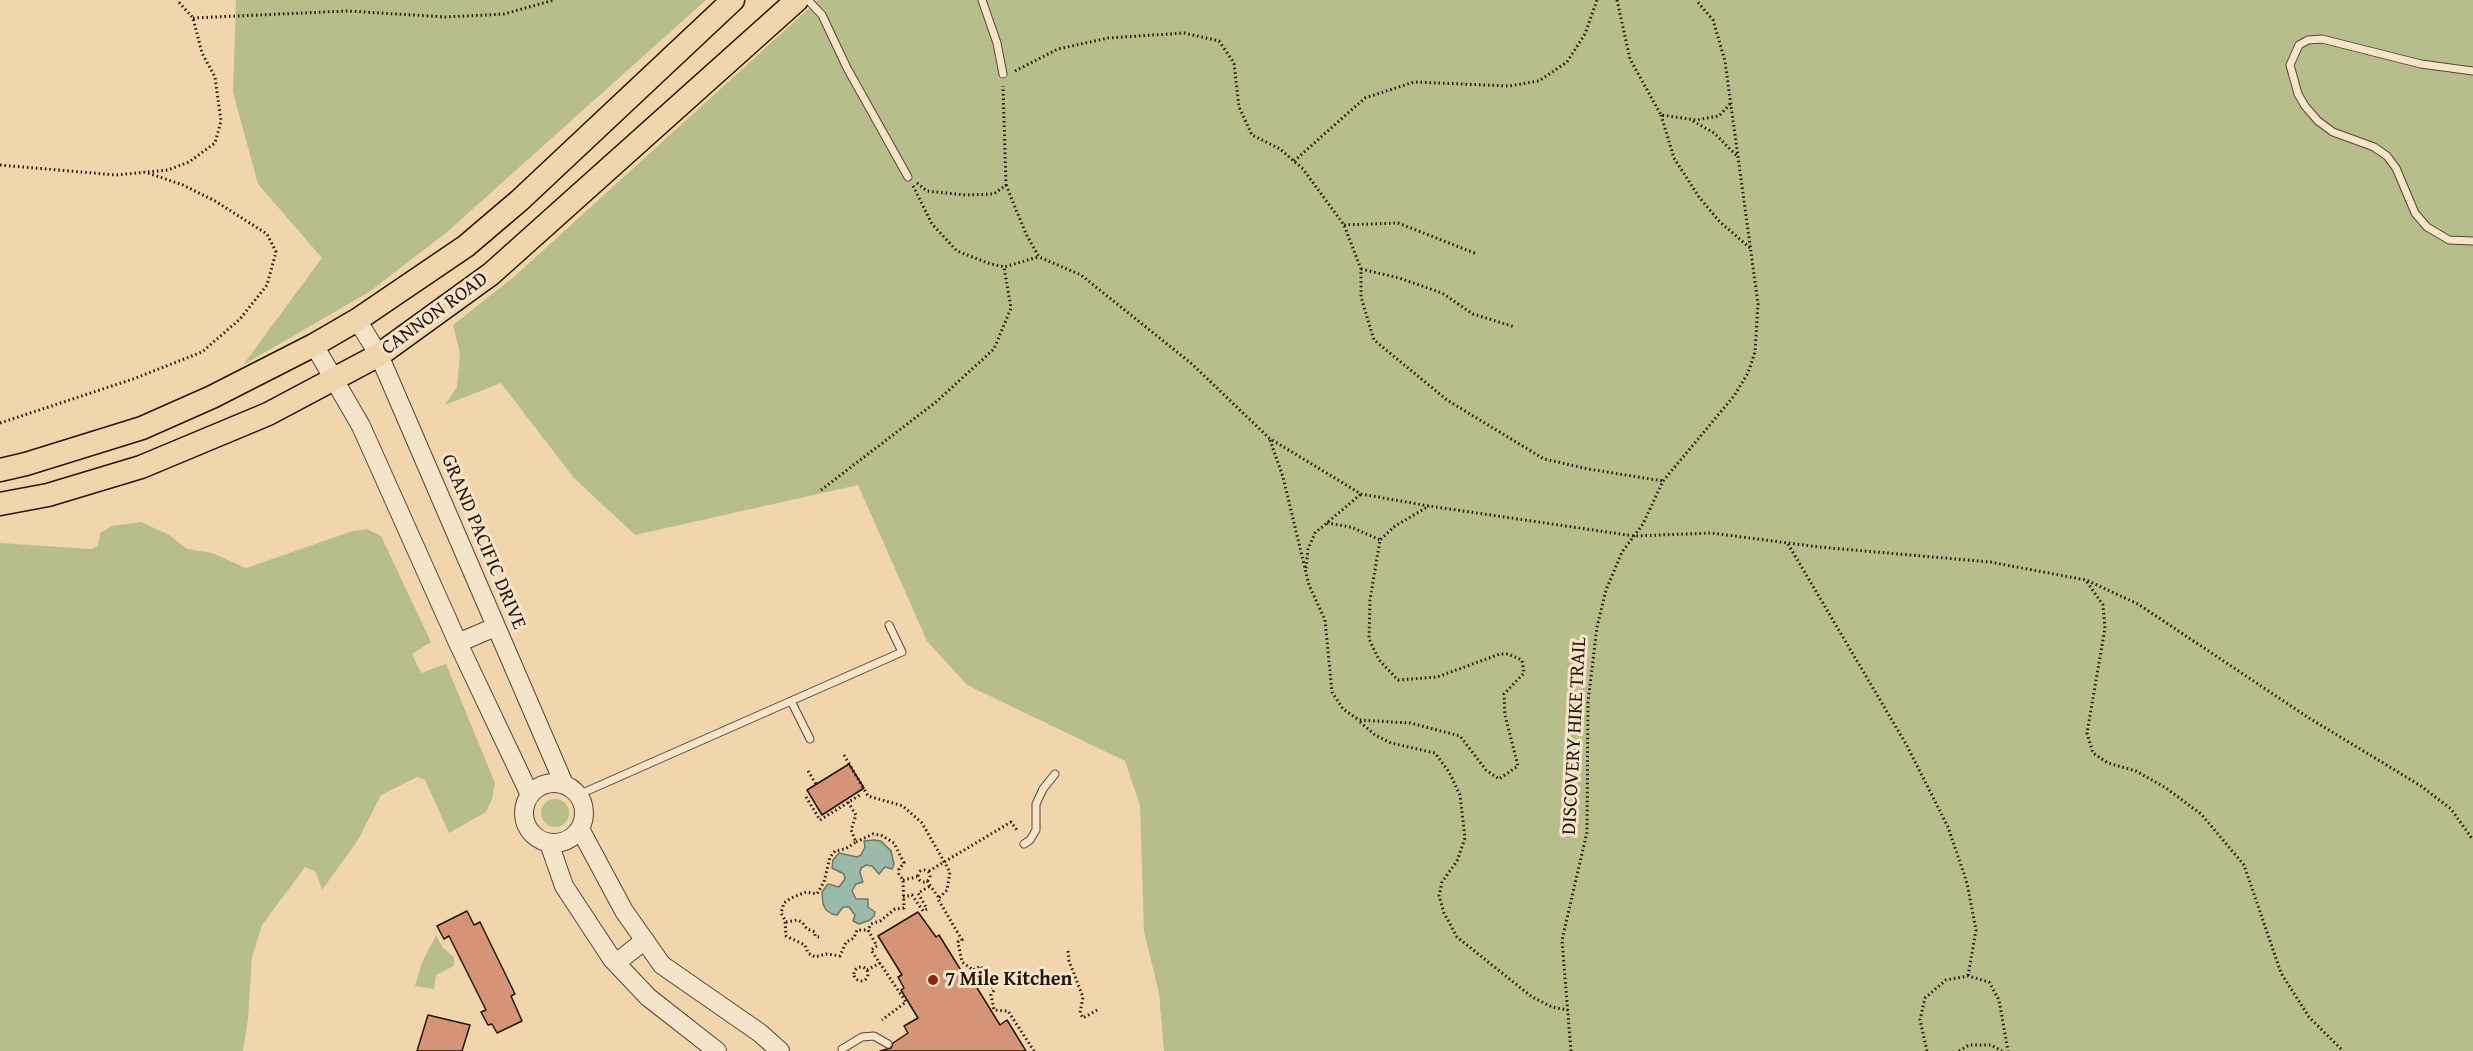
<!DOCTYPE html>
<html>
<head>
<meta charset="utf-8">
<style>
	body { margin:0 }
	canvas { display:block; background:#f1d5ad }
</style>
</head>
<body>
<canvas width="2473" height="1051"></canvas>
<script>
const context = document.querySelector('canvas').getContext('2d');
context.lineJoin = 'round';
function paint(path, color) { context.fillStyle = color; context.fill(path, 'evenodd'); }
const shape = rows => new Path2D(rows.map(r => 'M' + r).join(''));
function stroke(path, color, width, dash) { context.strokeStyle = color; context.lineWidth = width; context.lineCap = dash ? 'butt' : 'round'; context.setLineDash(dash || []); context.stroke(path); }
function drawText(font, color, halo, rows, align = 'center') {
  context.font = font + ' "Gentium Book Plus",serif'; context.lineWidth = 6; context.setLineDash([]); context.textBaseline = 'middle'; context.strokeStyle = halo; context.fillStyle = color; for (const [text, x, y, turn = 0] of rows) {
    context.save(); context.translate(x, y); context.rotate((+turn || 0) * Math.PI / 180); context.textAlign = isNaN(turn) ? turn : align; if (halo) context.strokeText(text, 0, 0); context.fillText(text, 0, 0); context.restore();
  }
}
paint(shape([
	[236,0,706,0,447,232,369,292,243,365,322,258,258,184,233,92],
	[818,0,2473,0,2473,1051,1164,1051,1159,993,1144,932,1140,805,1125,761,967,685,927,641,858,485,635,535,574,478,501,383,445,405,457,387,460,354,453,325,515,276],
	[141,522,169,535,187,549,212,553,246,568,353,531,367,529,381,536,431,642,412,654,421,673,446,664,495,783,492,799,486,812,449,833,425,780,417,777,381,795,358,840,322,890,316,872,305,867,262,925,252,957,248,1019,243,1051,0,1051,0,543,91,549,98,546,100,533,112,526],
	'541 813a14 14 0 1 1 28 0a14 14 0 1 1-28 0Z',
	[436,935,443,948,454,957,454,966,436,975,434,989,415,986,422,963]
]), '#b7be8b');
const water = shape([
	[874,840,881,841,891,851,894,864,892,869,885,867,879,874,872,866,866,865,861,868,860,873,863,882,856,884,852,891,856,899,868,899,868,907,875,912,874,916,870,920,859,924,853,921,855,915,849,907,843,907,837,915,832,914,826,910,823,904,822,892,828,884,839,887,845,879,844,874,832,868,833,860,839,853,857,857,861,855,865,847,864,841,874,840]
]);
paint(water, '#9bb9a9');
stroke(water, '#6b7769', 1.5);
const building = shape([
	[849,764,864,788,822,815,807,790,849,764],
	[467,911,474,925,480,922,515,994,511,996,522,1021,497,1033,492,1024,488,1025,481,1012,486,1010,449,936,444,939,437,926,467,911],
	[918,912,936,937,939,935,970,985,974,983,1000,1025,1007,1020,1026,1051,880,1051,891,1048,893,1043,908,1033,904,1026,918,1018,901,990,904,988,898,977,902,975,878,936,918,912],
	[428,1015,470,1025,462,1051,417,1051,428,1015]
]);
paint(building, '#d59477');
stroke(building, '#24150a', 1.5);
const service = shape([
	[808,0,822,15,847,68,908,177],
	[982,0,997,43,1003,74],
	[2473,71,2421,64,2322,39,2308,40,2299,45,2290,65,2298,94,2305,106,2318,121,2333,132,2374,147,2387,156,2396,168,2415,213,2427,227,2449,240,2473,241],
	[791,701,810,739],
	[578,795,902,652,889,625],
	[1024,844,1030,840,1036,830,1036,804,1043,789,1055,774],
	[842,1049,862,1037,874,1036,888,1044]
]);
const tertiary = shape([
	[357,320,379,355,564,784],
	[314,345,361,426,458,643,530,795],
	[458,643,495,627],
	'524 813a30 30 0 1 1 60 0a30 30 0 1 1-60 0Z',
	[580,829,624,911,662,965,760,1033,780,1051],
	[549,843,564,886,612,959,648,997,717,1051],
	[616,963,645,940]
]);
const primary = shape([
	[0,470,26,464,142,428,212,397,314,345,357,320,466,246,520,200,733,0],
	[0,504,48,495,141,467,268,414,379,355,491,274,797,0]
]);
stroke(service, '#574533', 9);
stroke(tertiary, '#574533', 20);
stroke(primary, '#24150a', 25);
stroke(shape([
	[1617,0,1630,59,1661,115,1696,120,1719,116,1731,103],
	[193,18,347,11,446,17,504,14,554,0],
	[1015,71,1058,49,1108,38,1184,33,1219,41,1234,63,1239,107,1252,135,1280,149,1303,169,1344,225,1361,269,1361,297,1374,340,1447,400,1544,459,1588,469,1663,481],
	[1661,115,1674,158,1699,197,1719,221,1750,248],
	[1693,121,1714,133,1737,156],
	[1294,161,1365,98,1414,82,1509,86,1539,81,1567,62,1585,34,1597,0],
	[0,165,116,175,168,170,189,162,215,143,221,121,215,77,202,53,193,18,177,0],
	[917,183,927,191,965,195,994,194,1006,185,1003,86],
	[1006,185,1026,234,1039,257,1081,275,1192,364,1269,438,1361,494,1429,506,1634,536,1711,533,1819,547,1990,562,2086,580,2138,604,2309,718,2421,786,2451,809,2473,840],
	[913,186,932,224,957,251,988,263,1004,267,1038,257],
	[1344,225,1398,223,1477,254],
	[1361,269,1399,278,1442,293,1473,314,1515,327],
	[0,423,133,379,202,352,240,319,267,285,276,252,267,234,215,201,183,185,145,172],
	[1270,440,1283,477,1309,585,1325,620,1332,692,1343,709,1359,720,1410,723,1460,736,1486,770,1499,779,1518,766,1505,715,1504,694,1524,673,1522,660,1508,654,1500,654,1437,677,1398,680,1379,660,1369,639,1370,600,1380,540,1395,526,1429,506],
	[821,490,936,402,994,349,1011,308,1004,267],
	[1327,523,1351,527,1380,540],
	[1788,544,1906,744,1948,827,1967,883,1976,930,1968,976],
	[1306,568,1308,549,1315,533,1361,494],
	[2087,582,2103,605,2105,628,2087,733,2093,753,2108,763,2136,771,2166,788,2201,814,2244,865,2281,973,2309,1017,2343,1051],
	[1360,722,1375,735,1391,743,1435,753,1449,772,1460,795,1465,838,1457,861,1442,882,1439,896,1444,913,1457,937,1532,997,1552,1007,1568,1010],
	[844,755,868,796,903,806,922,823,950,872,947,890,938,899,962,940,958,942,962,962,973,970,981,966,994,990,991,995,994,1010,1008,1011,1034,1051],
	[808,771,816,784],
	[806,797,820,820,860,795],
	[848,802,856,815,851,830,856,842,845,849,835,851,830,857,824,882,817,894,806,892,791,898,784,903,781,913,785,920,786,936,805,945,808,953,815,957,826,954,840,956,846,942,854,938,857,930,868,930,877,946,871,950,906,1002,882,1020],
	[856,842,873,834,881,835,894,843,904,863,899,869,899,874,903,880,904,908,895,909,880,921,871,924,868,930],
	'918 876a6 6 0 1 1 12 0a6 6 0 1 1-12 0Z',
	[929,871,1011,822,1017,830],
	[903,880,917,877],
	[927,881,939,898],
	[903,897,912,895,923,911,927,909,918,893,930,886],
	[786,922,797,920,802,922,807,929,815,932,815,936,819,937],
	[1068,951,1069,961,1083,997,1080,1013,1083,1018,1099,1009],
	'854 974a7 7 0 1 1 14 0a7 7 0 1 1-14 0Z',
	[867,970,880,963],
	[1571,1051,1562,940,1587,832,1588,702,1597,627,1606,590,1622,552,1643,524,1663,481,1734,396,1748,373,1755,352,1758,304,1725,61,1713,20,1696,0],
	[1927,1051,1920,1020,1925,998,1946,980,1968,976,1989,982,1999,1000,2008,1051],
	[1959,1051,1969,1045,1991,1045,2002,1051]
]), '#24150a', 3, [1.5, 3]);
stroke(service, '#f6e4ca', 7);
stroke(tertiary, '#f6e4ca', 18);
stroke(primary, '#f1d5ad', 22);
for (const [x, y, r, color] of [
	[933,980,6,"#8f2418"]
]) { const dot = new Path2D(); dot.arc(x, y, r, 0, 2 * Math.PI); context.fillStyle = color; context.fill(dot); stroke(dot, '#f6e4ca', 2); }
drawText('20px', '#24150a', '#f6e4ca', [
	["CANNON ROAD",435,314,-36],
	["GRAND PACIFIC DRIVE",483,542,67],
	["DISCOVERY HIKE TRAIL",1575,736,-87]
]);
drawText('bold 20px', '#24150a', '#f6e4ca', [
	["7 Mile Kitchen",945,980]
], 'left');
</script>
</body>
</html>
